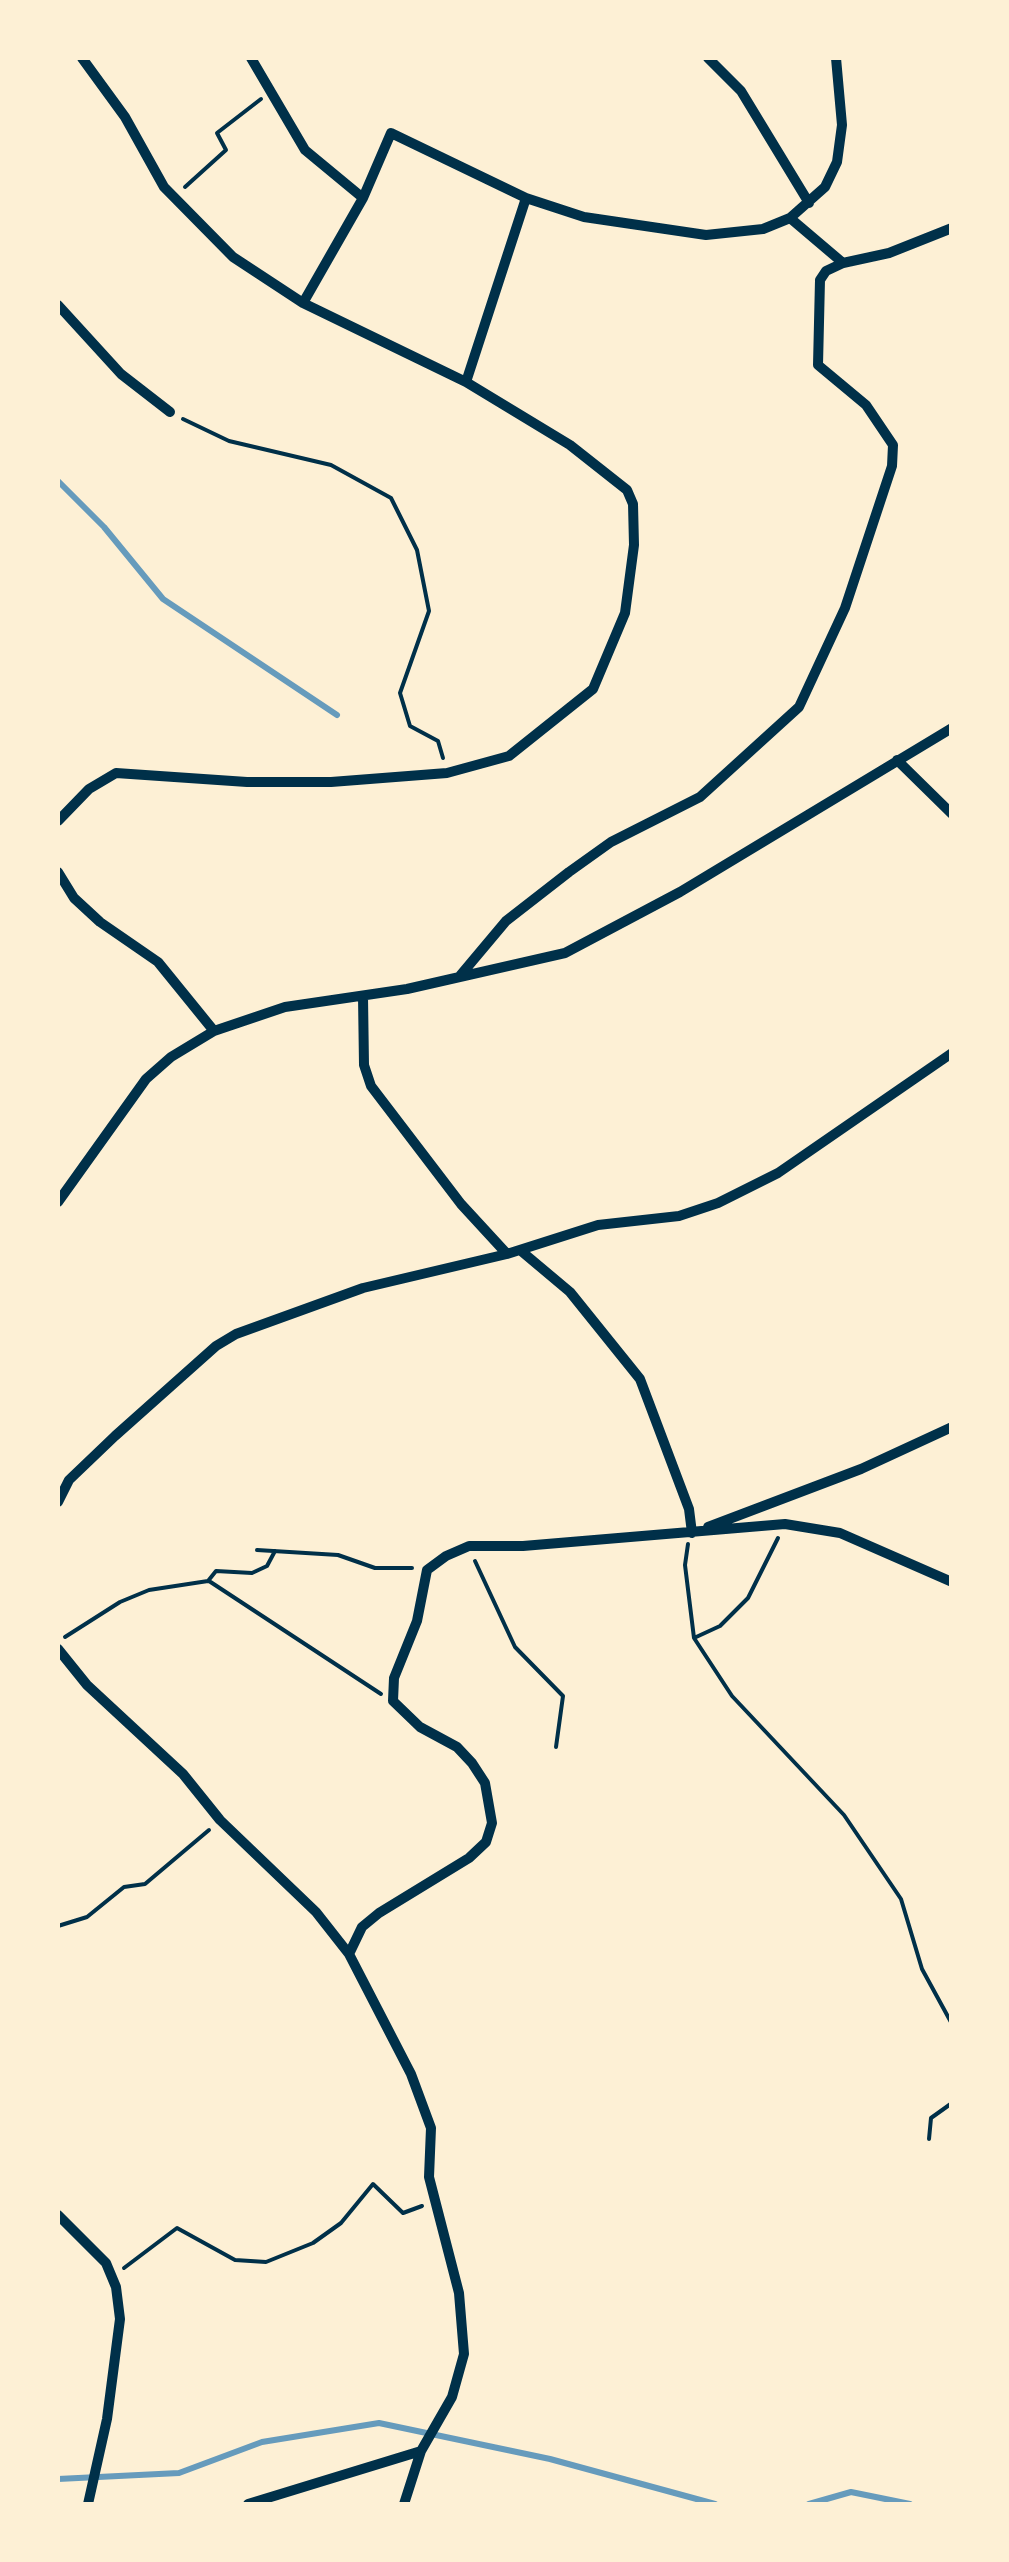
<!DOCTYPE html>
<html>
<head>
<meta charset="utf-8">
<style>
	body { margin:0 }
	#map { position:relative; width:1009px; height:2562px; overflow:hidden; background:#fdf0d5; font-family:Cabin,sans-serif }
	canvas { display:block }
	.frame { position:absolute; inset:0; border:60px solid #fdf0d5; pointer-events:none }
</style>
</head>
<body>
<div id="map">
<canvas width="1009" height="2562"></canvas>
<div class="frame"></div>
</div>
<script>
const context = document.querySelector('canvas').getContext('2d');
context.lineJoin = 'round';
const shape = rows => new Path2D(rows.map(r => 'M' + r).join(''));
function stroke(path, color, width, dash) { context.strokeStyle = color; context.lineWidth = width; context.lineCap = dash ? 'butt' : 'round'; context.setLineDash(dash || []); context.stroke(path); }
stroke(shape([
	[58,481,104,527,163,599,337,715],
	[58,2479,179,2473,262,2442,379,2423,550,2459,715,2504],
	[809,2504,851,2492,910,2504]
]), '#669bbc', 6);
stroke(shape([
	[185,187,226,150,217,133,261,99],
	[183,419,229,441,331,465,391,498,417,550,429,611,400,693,410,726,438,741,443,758],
	[778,1538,748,1598,720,1626,694,1638,732,1696,844,1815,901,1899,922,1969,952,2024],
	[688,1544,685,1565,694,1638],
	[257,1550,338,1555,375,1568,412,1568],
	[475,1561,515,1647,563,1696,556,1747],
	[209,1581,381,1694],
	[65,1637,120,1602,149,1590,208,1581,216,1571,252,1573,267,1566,275,1551],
	[58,1926,87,1917,124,1887,145,1884,209,1830],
	[929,2139,931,2118,952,2103],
	[124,2268,177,2228,235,2260,266,2262,313,2243,341,2223,373,2184,403,2213,422,2206]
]), '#003049', 4);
stroke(shape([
	[251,58,305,150,363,198],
	[708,58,741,91,809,203],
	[790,218,843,263],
	[303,303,363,198,391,133,526,198],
	[58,305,121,374,170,412],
	[466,382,526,198,584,217,706,235,763,229,790,218,825,187,837,162,842,125,836,58],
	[897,760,952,814],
	[58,821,89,789,116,773,247,782,331,782,447,773,509,756,593,689,625,613,634,545,633,504,627,490,570,445,466,382,303,303,233,257,164,187,125,117,82,58],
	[58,872,74,898,100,922,158,962,214,1031],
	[459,977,506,921,569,872,611,842,700,797,799,707,845,608,892,466,893,445,866,405,818,365,820,280,826,271,843,263,889,253,952,228],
	[363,997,364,1065,371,1086,461,1204,507,1254],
	[58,1202,146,1079,171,1057,214,1031,285,1007,407,989,565,953,680,892,952,728],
	[520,1250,570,1292,640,1379,689,1509,692,1533],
	[58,1502,69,1480,115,1436,216,1346,236,1334,363,1288,507,1254,598,1225,679,1216,718,1203,778,1173,952,1053],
	[708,1527,861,1469,952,1427],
	[58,1649,87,1685,183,1774,220,1820,316,1912,349,1954,411,2074,431,2128,429,2177,459,2293,464,2354,452,2397,421,2451,404,2504],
	[349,1954,362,1927,379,1913,469,1858,486,1842,492,1823,485,1783,472,1763,457,1747,420,1727,393,1701,394,1678,417,1621,427,1570,446,1556,469,1546,523,1546,785,1524,840,1533,952,1582],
	[58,2215,106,2263,116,2287,120,2319,107,2419,88,2504],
	[248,2504,421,2451]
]), '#003049', 10);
</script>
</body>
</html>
